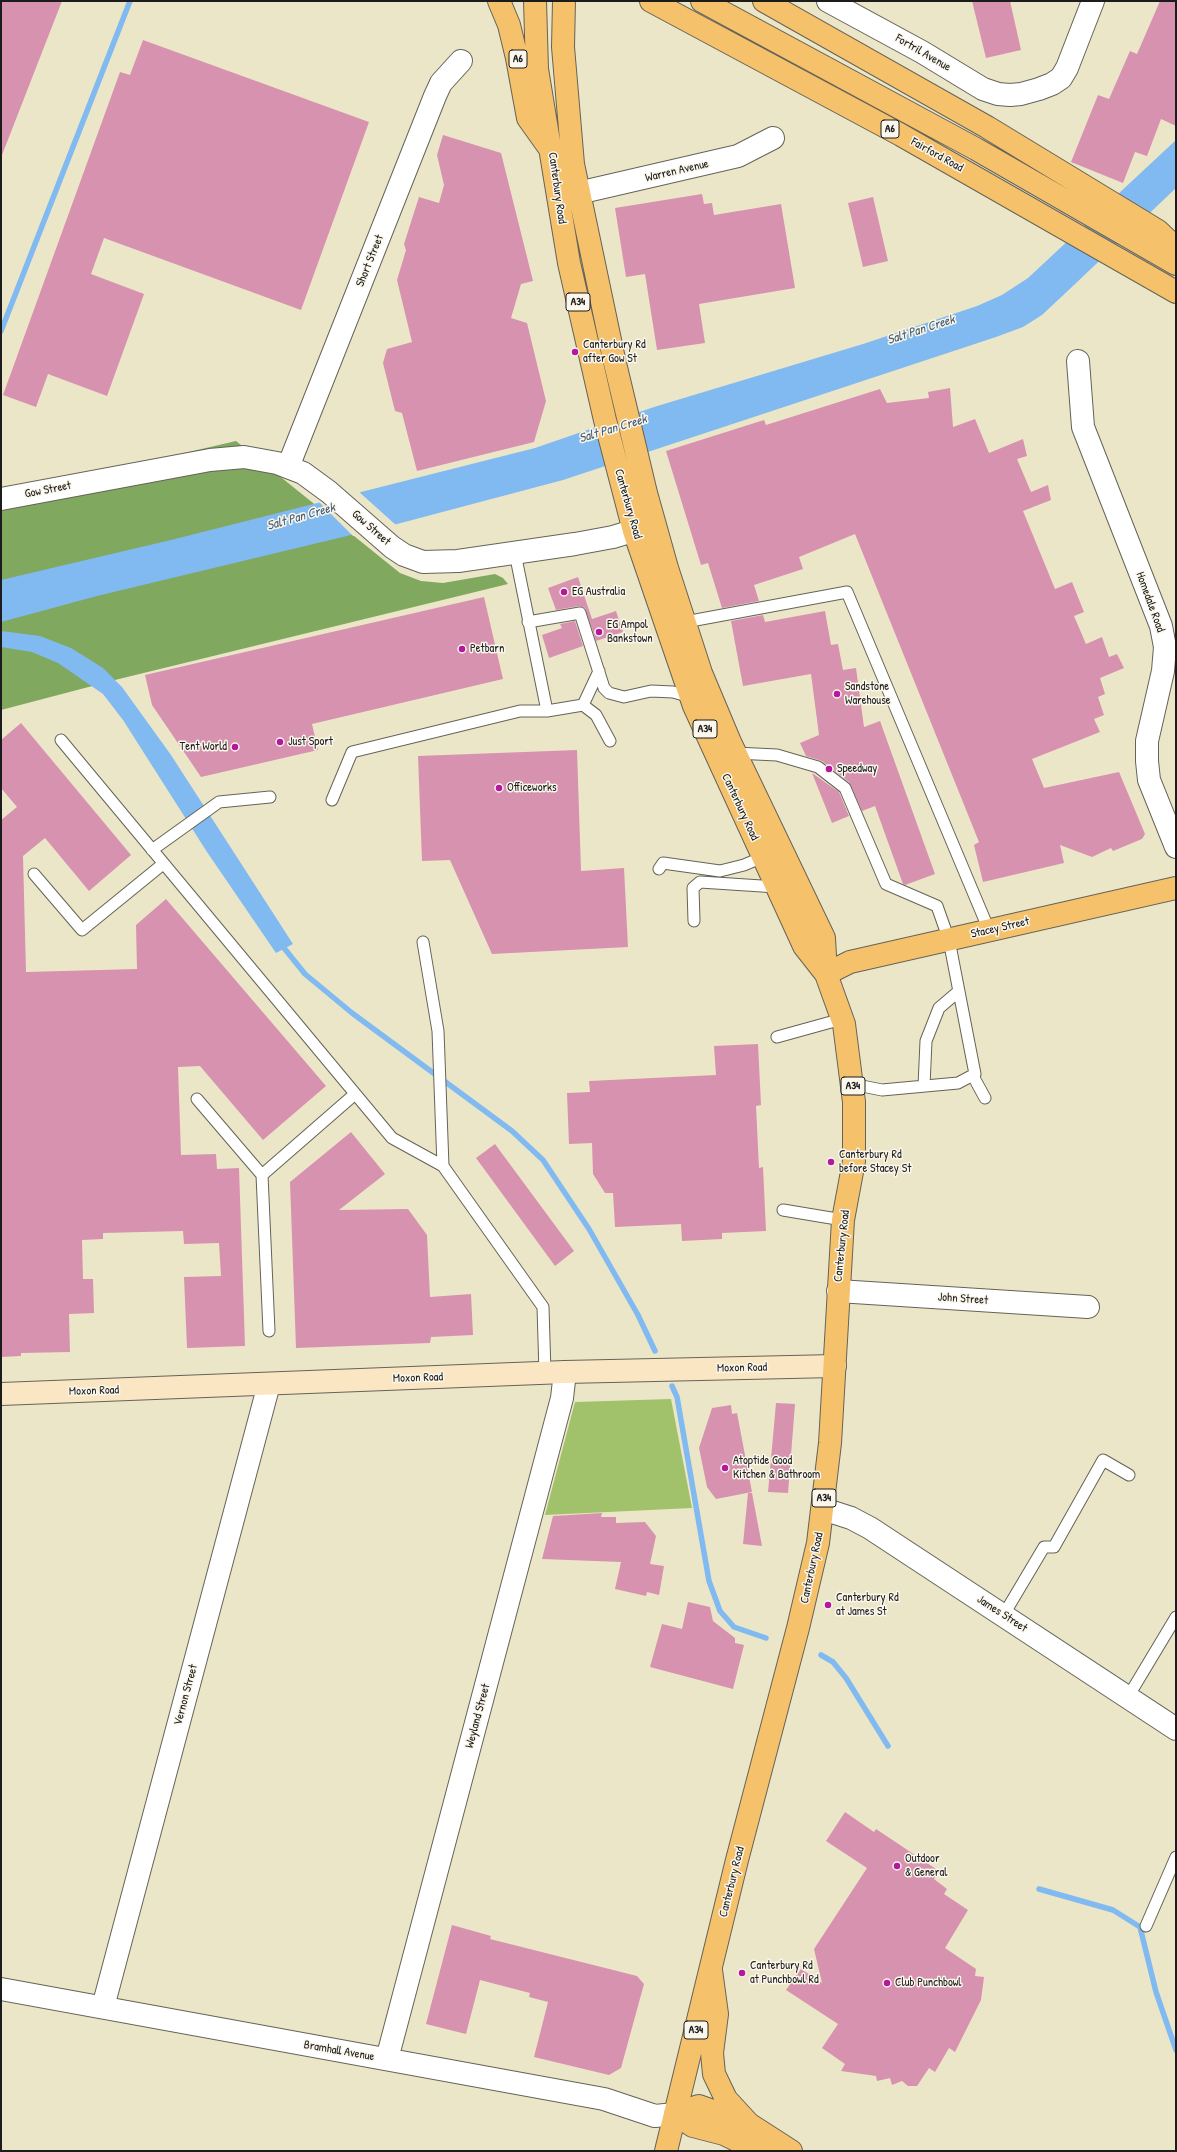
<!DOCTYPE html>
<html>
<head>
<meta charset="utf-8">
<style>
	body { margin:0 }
	#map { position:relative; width:1177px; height:2152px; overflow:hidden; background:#ece6c8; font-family:"Patrick Hand",sans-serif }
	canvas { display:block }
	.frame { position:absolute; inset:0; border:2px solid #1c1c1c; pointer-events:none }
</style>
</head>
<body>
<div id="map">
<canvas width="1177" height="2152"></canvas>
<div class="frame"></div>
</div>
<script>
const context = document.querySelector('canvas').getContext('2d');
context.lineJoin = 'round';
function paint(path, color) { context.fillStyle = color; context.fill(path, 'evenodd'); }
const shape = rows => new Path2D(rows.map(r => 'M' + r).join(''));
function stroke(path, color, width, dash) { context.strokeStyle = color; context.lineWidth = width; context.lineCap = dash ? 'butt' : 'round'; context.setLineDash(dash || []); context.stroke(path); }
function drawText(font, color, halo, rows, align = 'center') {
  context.font = font + ' "Patrick Hand",sans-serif'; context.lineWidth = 3; context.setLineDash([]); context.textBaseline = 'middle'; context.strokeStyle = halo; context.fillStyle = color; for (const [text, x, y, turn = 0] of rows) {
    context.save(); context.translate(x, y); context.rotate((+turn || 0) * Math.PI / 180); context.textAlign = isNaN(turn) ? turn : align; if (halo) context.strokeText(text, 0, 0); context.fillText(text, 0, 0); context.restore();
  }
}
paint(shape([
	[671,1399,692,1508,545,1515,575,1402]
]), '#a1c26a');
paint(shape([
	[236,441,400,573,421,581,443,583,495,574,503,578,508,584,119,679,1,710,1,490,98,473]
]), '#80a85e');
paint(shape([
	[1176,140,1176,188,1074,285,1042,315,1023,327,996,337,563,480,401,523,97,596,1,622,1,580,171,540,535,448,654,407,863,344,977,306,1002,295,1028,278],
	[1,631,40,636,71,648,103,668,122,687,171,755,293,944,276,953,207,852,123,720,103,694,58,663,32,652,1,647]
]), '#80baf1');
paint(shape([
	[358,491,397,526,353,536,318,501]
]), '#ece6c8');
stroke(shape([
	[1,331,130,1],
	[280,943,305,974,352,1013,512,1131,543,1160,589,1229,638,1315,655,1351],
	[672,1386,677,1397,709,1581,720,1611,734,1627,766,1638],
	[821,1655,833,1662,846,1678,888,1746],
	[1039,1889,1113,1910,1140,1927,1156,1992,1176,2050]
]), '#80baf1', 5.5);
paint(shape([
	[1,1,62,1,2,155,1,155],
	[972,1,1010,1,1021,50,986,58],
	[1160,1,1176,1,1176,126,1161,119,1147,156,1135,152,1123,183,1071,162,1098,95,1109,99,1130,51,1137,54],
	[143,40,369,122,301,310,104,238,91,274,144,294,107,396,48,374,36,407,3,395,120,72,130,75],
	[443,135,501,153,533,281,521,284,511,318,527,323,546,401,534,442,417,471,402,413,395,411,383,363,387,349,412,342,397,280,406,250,404,244,419,197,439,203,444,185,437,155],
	[702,194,704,204,712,203,714,215,781,204,795,288,699,304,705,343,657,350,645,274,626,277,615,208],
	[873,197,888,261,863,267,848,203],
	[950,388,953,427,975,419,989,453,1023,439,1027,456,1017,459,1031,492,1048,485,1051,500,1023,511,1055,589,1072,582,1084,612,1074,616,1086,644,1102,637,1109,657,1117,654,1124,668,1100,678,1105,694,1098,697,1104,715,1094,719,1100,732,1032,759,1044,788,1119,772,1145,834,1142,839,1113,851,1111,848,1092,857,1060,845,1064,863,983,882,974,845,979,842,855,534,799,557,803,569,754,585,759,601,722,608,708,563,701,565,666,451,764,420,766,425,880,389,887,403,929,398,928,392],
	[578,577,592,619,616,611,623,632,596,641,585,608,579,606,556,610,548,588],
	[484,597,503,679,312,724,318,750,201,777,152,705,145,675],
	[825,611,831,645,838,644,843,670,856,668,864,727,880,721,935,874,905,885,903,884,875,806,862,811,849,782,822,761,806,756,800,743,819,735,811,674,743,686,731,621,763,615,765,622],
	[575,621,583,646,549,658,542,635,562,628,560,624],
	[21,723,131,855,89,891,45,838,23,856,26,972,137,969,136,925,166,899,326,1086,263,1140,200,1066,178,1067,181,1155,216,1154,217,1169,239,1168,245,1346,187,1348,184,1277,221,1276,219,1243,184,1244,183,1231,103,1233,103,1239,82,1240,83,1279,93,1279,94,1313,69,1314,70,1352,21,1353,21,1356,1,1357,1,820,17,807,1,788,1,740],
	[577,750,581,871,624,868,628,947,492,954,450,860,422,861,418,756],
	[812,773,839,792,849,816,832,823],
	[758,1044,761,1105,756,1106,759,1168,763,1167,766,1231,722,1233,722,1239,682,1241,681,1224,615,1227,613,1193,605,1193,593,1174,592,1143,569,1144,567,1093,590,1092,589,1081,716,1075,714,1046],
	[351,1132,385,1174,339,1210,408,1209,427,1235,430,1297,471,1294,473,1335,431,1337,430,1343,296,1348,290,1182],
	[495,1144,574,1251,555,1266,476,1158],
	[776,1403,795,1404,788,1493,768,1492],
	[731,1405,732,1414,737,1413,752,1492,716,1499,707,1487,699,1448,712,1408],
	[748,1493,752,1493,762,1546,743,1544],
	[602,1513,601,1517,616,1517,616,1523,645,1522,656,1536,650,1564,664,1566,659,1595,647,1592,646,1596,615,1589,621,1562,542,1559,553,1516],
	[688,1602,710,1607,713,1621,735,1638,735,1643,744,1645,733,1689,650,1667,662,1624,682,1629],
	[845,1812,874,1832,876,1829,939,1871,934,1879,947,1889,944,1894,968,1910,945,1948,976,1969,975,1976,984,1977,981,2000,955,2052,949,2048,935,2072,929,2068,917,2086,908,2086,902,2081,892,2085,890,2078,877,2081,876,2076,841,2071,845,2064,822,2048,838,2024,786,1990,801,1969,822,1983,814,1949,867,1868,826,1841],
	[452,1925,491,1936,490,1939,637,1976,644,1984,621,2068,609,2075,534,2057,548,2002,529,1997,530,1993,480,1980,466,2034,426,2024]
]), '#d792b0');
const lane = shape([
	[515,553,547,711,583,705,596,715,610,741],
	[528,622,580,613,604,688,609,693,624,697,651,691,673,692,691,697],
	[685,622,847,592,989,930],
	[583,705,599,671],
	[61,740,392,1138,443,1166],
	[735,753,777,755,818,767,845,788,886,884,937,906,949,940,975,1074,958,1083,882,1090,852,1084],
	[332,800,352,752,520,711,547,711],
	[152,850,219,802,270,797],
	[659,869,663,863,720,871,744,865,763,857],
	[34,874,82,930,163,864],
	[694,921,693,888,700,882,777,887],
	[423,942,438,1031,443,1166,543,1307,545,1373],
	[777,1037,842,1019],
	[973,1076,985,1098],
	[924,1086,926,1041,939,1008,959,991],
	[197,1099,262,1175],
	[783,1210,843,1220],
	[269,1331,262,1175,355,1094],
	[1003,1616,1044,1547,1054,1547,1103,1460,1129,1475],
	[1128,1697,1176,1617],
	[1146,1926,1176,1857]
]);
const street = shape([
	[828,1,922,52,983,89,998,94,1010,95,1021,94,1039,89,1052,84,1061,78,1067,68,1093,1],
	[578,193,738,156,773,138],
	[1078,361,1083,427,1161,626,1165,647,1163,671,1147,741,1147,761,1149,780,1176,847],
	[288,467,435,96,441,83,461,61],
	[1,499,210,460,244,457,277,463,303,473,329,492,392,547,404,555,423,562,458,561,575,544,613,537,652,525],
	[838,1291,1088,1307],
	[823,1509,851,1518,870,1528,1176,1729],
	[1,1989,604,2099,655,2116,675,2114],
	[103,2007,269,1384],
	[387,2059,562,1398,565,1372]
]);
const secondary = shape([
	[1,1394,565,1372,835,1366]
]);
const primary = shape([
	[711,1970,717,2014,712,2053,714,2074,726,2099,749,2124],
	[675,2114,699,2106,749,2124,791,2151],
	[675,2114,693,2126,724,2134,759,2151]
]);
const highway = shape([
	[499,1,509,25,517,58,528,118,548,146],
	[535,1,537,69,569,263,605,420,634,531,694,706,804,946,826,974,844,1024,854,1102,854,1161,843,1220,830,1443,818,1543,798,1628,737,1860,666,2151],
	[564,1,563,47,573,164,614,359,646,493,667,568,701,673,730,742,824,938,826,974],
	[651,1,901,135,1176,292],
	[702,1,976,149,1176,264],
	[764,1,987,127,1158,231,1176,248],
	[826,974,850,962,1176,888]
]);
stroke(lane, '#656358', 13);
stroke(street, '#656358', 24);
stroke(secondary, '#656358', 24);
stroke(primary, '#656358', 24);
stroke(highway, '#656358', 24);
stroke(lane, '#fff', 11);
stroke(street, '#fff', 22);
stroke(secondary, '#fbe6c4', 22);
stroke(primary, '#f5c16b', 22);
stroke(highway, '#f5c16b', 22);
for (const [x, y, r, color] of [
	[575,352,4,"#b5179e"],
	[564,592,4,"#b5179e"],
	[599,632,4,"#b5179e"],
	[462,649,4,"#b5179e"],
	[837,694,4,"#b5179e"],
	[280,742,4,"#b5179e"],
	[235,747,4,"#b5179e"],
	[829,769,4,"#b5179e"],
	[499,788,4,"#b5179e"],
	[831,1162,4,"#b5179e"],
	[725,1468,4,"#b5179e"],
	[828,1605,4,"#b5179e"],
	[897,1866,4,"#b5179e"],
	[742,1973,4,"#b5179e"],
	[887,1983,4,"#b5179e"]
]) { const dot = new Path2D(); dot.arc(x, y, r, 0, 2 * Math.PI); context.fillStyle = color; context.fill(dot); stroke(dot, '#fbf7ec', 1.5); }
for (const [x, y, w] of [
	[518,59,18],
	[890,129,18],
	[578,302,24],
	[705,729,24],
	[853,1086,24],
	[824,1498,24],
	[696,2030,24]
]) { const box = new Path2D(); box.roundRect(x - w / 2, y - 9, w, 18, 3); context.fillStyle = '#fbf7ec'; context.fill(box); stroke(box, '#1c1c1c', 1); }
drawText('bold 11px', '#1c1c1c', null, [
	["A6",518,59],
	["A6",890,129],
	["A34",578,302],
	["A34",705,729],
	["A34",853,1086],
	["A34",824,1498],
	["A34",696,2030]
]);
drawText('12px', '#1c1c1c', '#fbf7ec', [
	["Fortril Avenue",923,53,30],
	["Fairford Road",937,155,29],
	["Warren Avenue",677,171,-13],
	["Canterbury Road",557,188,82],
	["Short Street",370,261,-68],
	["Gow Street",48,490,-11],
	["Canterbury Road",628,504,74],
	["Gow Street",371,528,41],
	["Homedale Road",1150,602,70],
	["Canterbury Road",740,807,65],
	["Stacey Street",1000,928,-13],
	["Canterbury Road",842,1246,-84],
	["John Street",963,1299,4],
	["Moxon Road",742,1368,-1],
	["Moxon Road",418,1378,-2],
	["Moxon Road",94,1391,-2],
	["Canterbury Road",812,1568,-78],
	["James Street",1002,1614,33],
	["Vernon Street",186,1695,-75],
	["Weyland Street",478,1716,-75],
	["Canterbury Road",732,1882,-76],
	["Bramhall Avenue",339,2051,10]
]);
drawText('12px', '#1c1c1c', '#fbf7ec', [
	["Canterbury Rd",583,345],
	["after Gow St",583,359],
	["EG Australia",572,592],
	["EG Ampol",607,625],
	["Bankstown",607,639],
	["Petbarn",470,649],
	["Sandstone",845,687],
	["Warehouse",845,701],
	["Just Sport",288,742],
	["Tent World",227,747,"right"],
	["Speedway",837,769],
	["Officeworks",507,788],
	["Canterbury Rd",839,1155],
	["before Stacey St",839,1169],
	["Atoptide Good",733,1461],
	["Kitchen & Bathroom",733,1475],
	["Canterbury Rd",836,1598],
	["at James St",836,1612],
	["Outdoor",905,1859],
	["& General",905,1873],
	["Canterbury Rd",750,1966],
	["at Punchbowl Rd",750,1980],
	["Club Punchbowl",895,1983]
], 'left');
drawText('italic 13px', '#445b71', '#fbf7ec', [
	["Salt Pan Creek",921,330,-18],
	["Salt Pan Creek",613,429,-17],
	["Salt Pan Creek",301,517,-16]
]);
</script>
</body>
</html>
